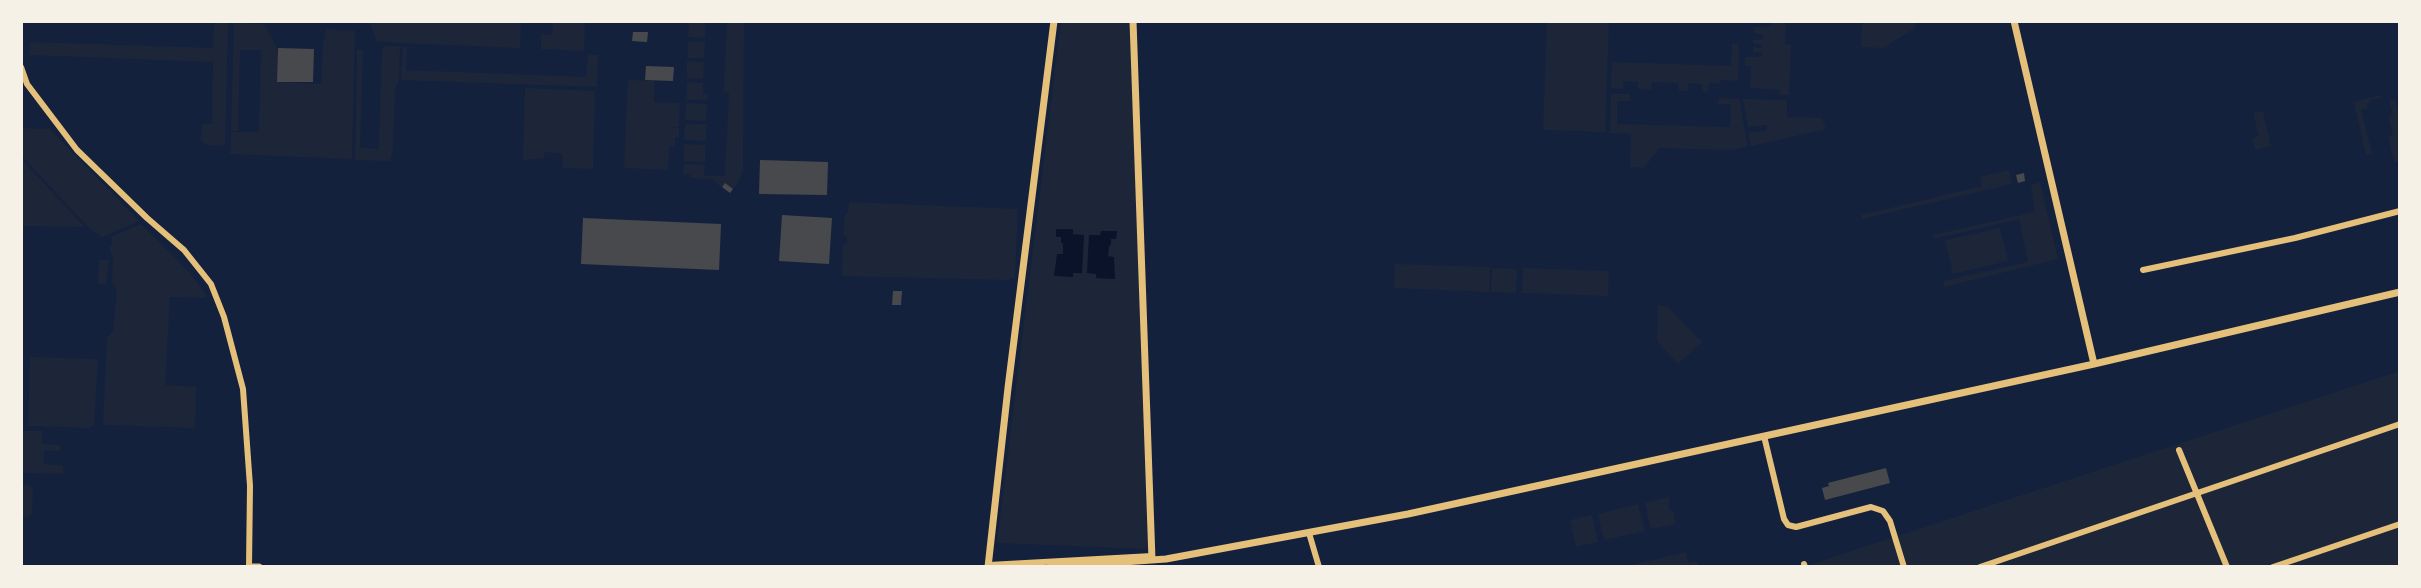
<!DOCTYPE html>
<html>
<head>
<meta charset="utf-8">
<style>
	body { margin:0 }
	#map { position:relative; width:2421px; height:588px; overflow:hidden; background:#14213d; font-family:"Nunito Sans",sans-serif }
	canvas { display:block }
	.frame { position:absolute; inset:0; border:23px solid #f6f1e7; pointer-events:none }
</style>
</head>
<body>
<div id="map">
<canvas width="2421" height="588"></canvas>
<div class="frame"></div>
</div>
<script>
const context = document.querySelector('canvas').getContext('2d');
context.lineJoin = 'round';
function paint(path, color) { context.fillStyle = color; context.fill(path, 'evenodd'); }
const shape = rows => new Path2D(rows.map(r => 'M' + r).join(''));
function stroke(path, color, width, dash) { context.strokeStyle = color; context.lineWidth = width; context.lineCap = dash ? 'butt' : 'round'; context.setLineDash(dash || []); context.stroke(path); }
paint(shape([
	[369,21,521,21,520,48,377,42],
	[553,21,585,21,584,51,541,49,541,35,552,35],
	[689,21,706,21,705,38,688,37],
	[727,21,744,21,744,29,743,169,739,181,733,189,725,183,721,187,712,179,691,178,691,175,683,174,684,164,705,165,704,176,725,176,729,93,724,92],
	[1061,21,1130,21,1148,549,997,543],
	[1547,21,1609,21,1605,132,1543,130],
	[1771,21,1786,21,1785,44,1791,45,1789,95,1780,95,1779,90,1750,88,1751,66,1745,66,1745,57,1762,57,1762,52,1753,52,1753,47,1761,48,1762,45,1753,43,1753,40,1762,40,1763,34,1754,33,1754,27,1771,26],
	[1862,21,1915,21,1915,28,1883,48,1861,47],
	[214,22,228,23,225,146,206,145,201,140,202,124,212,124,213,62,29,55,30,42,213,48],
	[234,23,264,24,277,48,277,82,321,84,323,47,326,29,355,31,352,159,230,154,231,132,259,132,261,50,240,50,238,131,231,131],
	[688,41,705,42,704,58,688,58],
	[1732,44,1739,44,1738,81,1720,80,1720,84,1709,83,1708,92,1703,92,1702,84,1688,83,1688,91,1679,91,1678,83,1652,82,1651,90,1638,89,1638,82,1624,81,1623,89,1611,88,1612,62,1731,66],
	[385,46,400,46,399,81,395,88,393,149,390,161,355,160,357,50,363,50,360,148,379,149,382,50],
	[403,47,407,47,406,70,586,77,588,55,598,55,597,87,401,80],
	[687,61,704,62,703,79,687,78],
	[628,80,654,81,654,102,680,103,679,127,670,127,679,128,679,137,675,137,675,147,669,147,668,170,624,168],
	[687,82,703,83,703,94,708,94,707,100,686,100],
	[525,88,595,91,593,169,563,168,562,154,545,152,544,158,523,160],
	[1611,94,1630,94,1630,101,1617,101,1617,124,1730,127,1731,105,1718,104,1719,98,1739,99,1748,147,1731,150,1659,148,1644,168,1630,167,1631,134,1610,133],
	[2381,95,2381,98,2370,100,2370,103,2367,104,2368,108,2361,110,2372,154,2366,155,2354,102],
	[1743,99,1787,100,1787,117,1822,118,1826,129,1751,146,1748,132,1766,131,1767,125,1748,127],
	[2395,99,2400,120,2400,160,2394,162,2388,136,2393,135,2388,116,2393,115,2389,100],
	[686,103,707,104,706,121,685,120],
	[2263,111,2271,146,2255,150,2252,138,2259,136,2253,113],
	[685,124,706,124,706,141,684,140],
	[21,128,50,129,139,221,102,237,88,227,21,155],
	[684,144,705,145,705,162,684,161],
	[21,159,36,175,85,227,21,226],
	[2009,170,2012,184,1862,219,1861,215,1982,186,1980,177],
	[2040,182,2058,259,1944,287,1943,281,2028,262,2019,219,1934,239,1933,235,2035,212,2031,185],
	[849,202,1018,209,1015,278,1010,278,1010,280,842,276,843,245,847,244,847,236,843,235,845,215,848,212],
	[141,224,189,272,206,295,205,298,170,297,165,385,196,387,195,428,106,425,103,423,107,338,113,331,114,324,117,291,112,282,113,258,109,247,112,245,112,236],
	[2000,228,2008,261,1953,274,1945,240],
	[99,260,109,260,106,284,98,284],
	[1395,264,1490,267,1489,292,1394,288],
	[1492,268,1517,269,1516,293,1491,292],
	[1523,268,1609,271,1608,296,1522,293],
	[1658,306,1667,306,1702,342,1678,364,1657,341],
	[30,357,98,359,94,425,90,428,28,426],
	[2400,371,2400,567,1803,567],
	[21,431,42,431,42,444,60,445,60,451,44,451,43,464,63,466,63,474,21,473],
	[21,484,29,485,33,489,32,513,29,517,21,517],
	[1669,497,1669,511,1673,510,1676,524,1651,529,1645,503],
	[1638,504,1645,531,1604,540,1598,514],
	[1592,515,1598,542,1576,547,1570,520],
	[1686,552,1688,563,1697,561,1699,567,1623,567]
]), '#1d2539');
paint(shape([
	[1056,229,1073,229,1073,234,1084,235,1082,273,1073,273,1073,277,1054,276,1057,254,1063,254,1063,243,1061,243,1061,237,1056,237],
	[1101,231,1117,231,1116,239,1111,239,1111,245,1109,246,1108,256,1114,257,1115,279,1096,278,1096,274,1087,273,1089,235,1100,235]
]), '#0b132b');
paint(shape([
	[633,32,648,32,647,42,632,41],
	[278,48,314,49,313,82,277,82],
	[646,66,674,67,673,81,645,80],
	[760,160,828,162,827,195,759,194],
	[2024,173,2025,181,2018,183,2016,175],
	[725,183,733,189,730,193,722,187],
	[782,215,832,218,829,264,779,261],
	[583,218,721,224,719,270,581,264],
	[893,291,902,291,901,305,892,305],
	[1886,468,1890,483,1825,500,1822,488,1829,486,1828,483]
]), '#48494c');
stroke(shape([
	[21,67,27,84,77,150,147,218,184,250,211,284,224,317,243,389,250,486,249,567],
	[2143,270,2295,238,2400,211],
	[1764,436,1784,519,1788,525,1796,527,1871,507,1883,511,1890,521,1904,567],
	[2179,450,2227,567],
	[1309,533,1319,567],
	[1804,564,1805,567],
	[989,565,1152,556],
	[1980,567,2400,424],
	[2273,567,2400,524]
]), '#e5c07b', 6);
stroke(shape([
	[1133,21,1152,560],
	[2014,21,2094,364],
	[249,567,259,567],
	[988,567,1008,388,1054,21],
	[1050,567,1166,559,1408,514,2094,364,2400,292]
]), '#e5c07b', 7);
</script>
</body>
</html>
